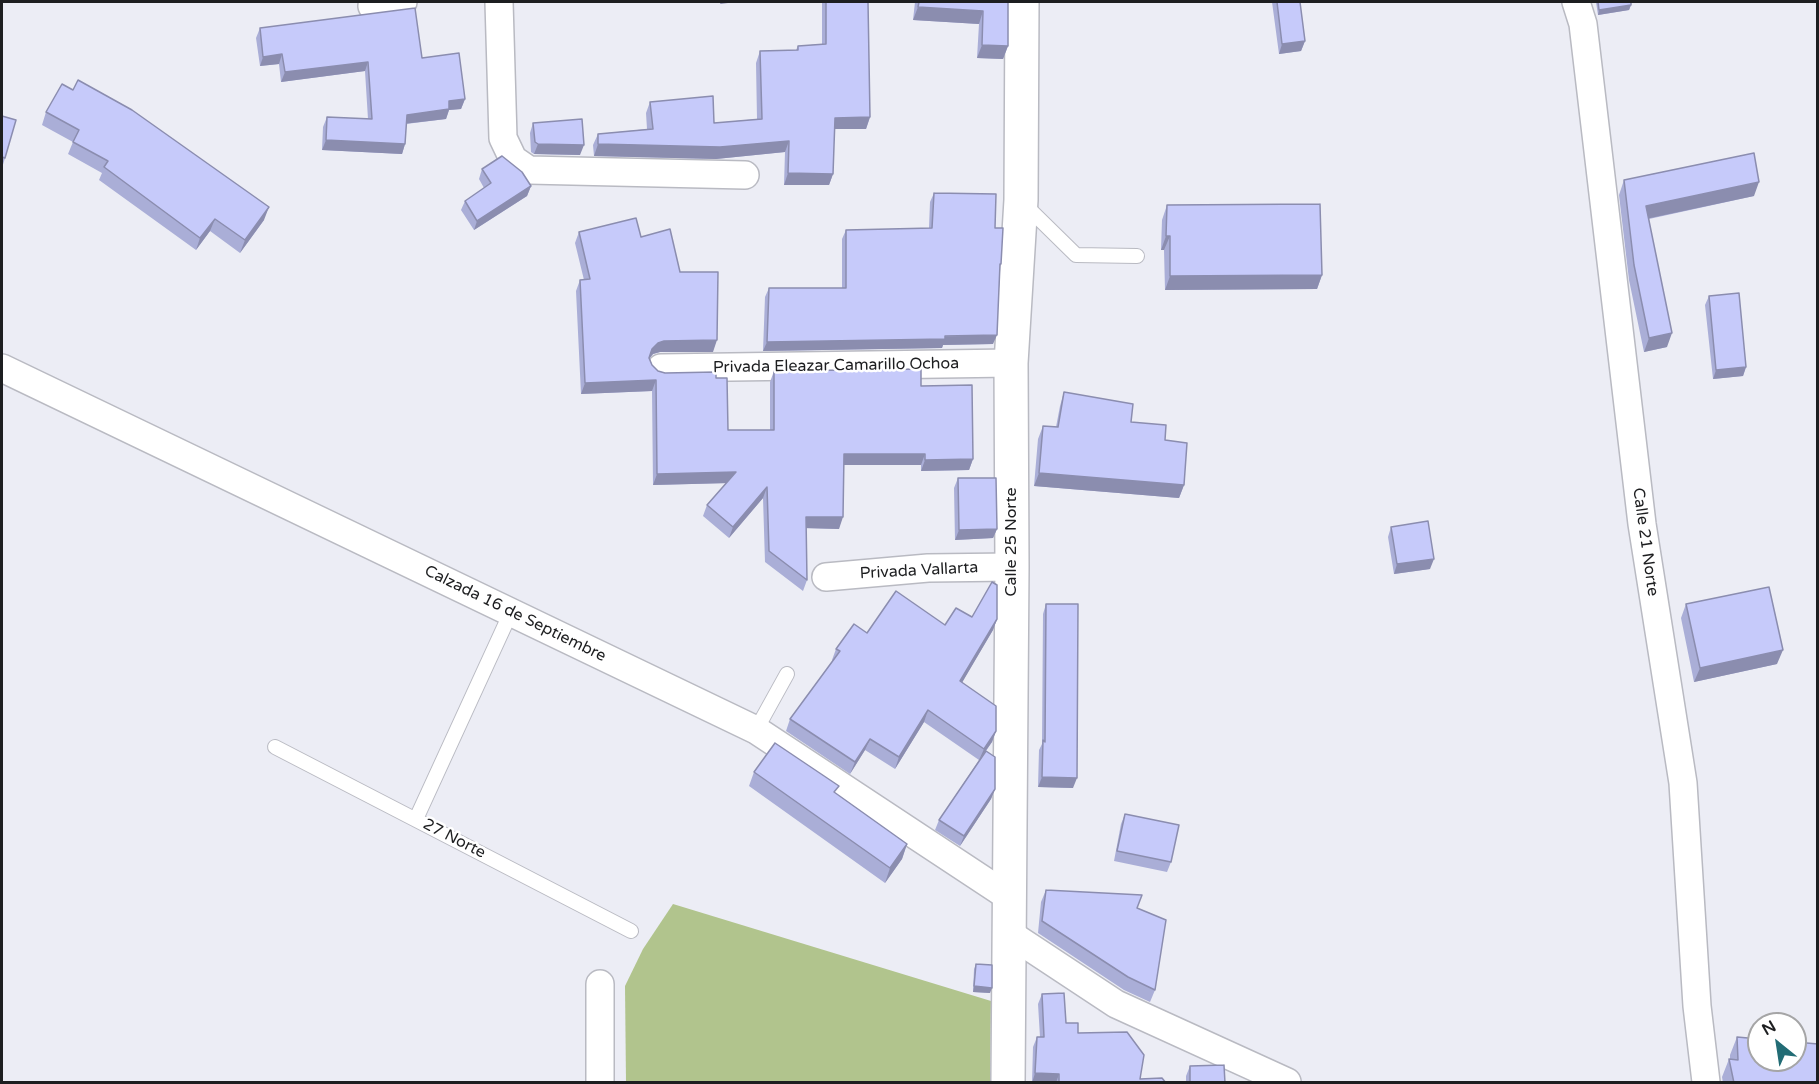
<!DOCTYPE html>
<html>
<head>
<meta charset="utf-8">
<style>
	body { margin:0 }
	#map { position:relative; width:1819px; height:1084px; overflow:hidden; background:#ecedf5; font-family:"Varela Round",sans-serif }
	canvas { display:block }
	.frame { position:absolute; inset:0; border:3px solid #1d1e20; pointer-events:none }
	.north { position:absolute; left:1747px; top:1012px; width:60px; height:60px; box-sizing:border-box; background:#fff; border:2px solid #a5a5a6; border-radius:50%; rotate:330deg; font-size:16px; font-weight:700; line-height:24px; text-align:center; color:#1d1e20 }
	.north::after { content:''; display:block; margin:auto; width:21px; height:27px; background:#226c75; clip-path:polygon(50% 0,100% 100%,50% 72%,0 100%) }
</style>
</head>
<body>
<div id="map">
<canvas width="1819" height="1084"></canvas>
<div class="frame"></div>
<div class="north">N</div>
</div>
<script>
const context = document.querySelector('canvas').getContext('2d');
context.lineJoin = 'round';
function paint(path, color) { context.fillStyle = color; context.fill(path, 'evenodd'); }
const shape = rows => new Path2D(rows.map(r => 'M' + r).join(''));
function stroke(path, color, width, dash) { context.strokeStyle = color; context.lineWidth = width; context.lineCap = dash ? 'butt' : 'round'; context.setLineDash(dash || []); context.stroke(path); }
function drawText(font, color, halo, rows, align = 'center') {
  context.font = font + ' "Varela Round",sans-serif'; context.lineWidth = 5; context.setLineDash([]); context.textBaseline = 'middle'; context.strokeStyle = halo; context.fillStyle = color; for (const [text, x, y, turn = 0] of rows) {
    context.save(); context.translate(x, y); context.rotate((+turn || 0) * Math.PI / 180); context.textAlign = isNaN(turn) ? turn : align; if (halo) context.strokeText(text, 0, 0); context.fillText(text, 0, 0); context.restore();
  }
}
paint(shape([
	[673,904,991,1001,990,1082,626,1082,625,986,643,949]
]), '#b1c48d');
const service = shape([
	[1023,203,1076,255,1137,256],
	[756,730,787,674],
	[275,747,631,931],
	[416,819,511,612]
]);
const minor = shape([
	[499,2,503,138,513,159,529,170,745,175],
	[1576,2,1583,24,1642,524,1683,783,1697,1006,1706,1082],
	[372,6,403,2],
	[2,368,756,730,1009,897],
	[661,368,1011,363],
	[826,577,928,568,1012,567],
	[1010,934,1116,1004,1287,1082],
	[600,984,600,1082]
]);
const tertiary = shape([
	[1008,1082,1012,567,1011,363,1021,200,1022,2]
]);
stroke(service, '#b9bac2', 16);
stroke(minor, '#b9bac2', 30);
stroke(tertiary, '#b9bac2', 36);
stroke(service, '#fff', 14);
stroke(minor, '#fff', 27);
stroke(tertiary, '#fff', 33);
paint(shape([
	[822,2,868,2,870,117,866,129,834,129,833,174,829,185,784,185,785,152,716,159,594,156,593,145,598,134,647,129,646,113,650,102,714,123,757,119,756,63,760,51,796,50,798,46,822,44],
	[915,2,1008,2,1008,46,1003,59,977,58,979,24,913,20],
	[1272,2,1300,2,1305,41,1301,51,1279,54],
	[1596,2,1631,2,1631,5,1629,10,1598,15],
	[260,28,422,58,465,99,461,109,449,110,446,119,406,124,405,144,402,154,322,150,323,127,327,117,368,119,365,71,281,82,279,64,260,66,256,38],
	[46,112,264,220,240,253,210,231,196,250,99,180,102,173,68,154,73,142,42,125],
	[2,116,5,158,2,168],
	[533,123,580,155,534,154,531,152,530,133],
	[482,169,531,186,527,196,474,230,461,210,465,201,484,188,479,179],
	[1624,180,1754,196,1649,219,1667,347,1644,352,1629,280,1619,195],
	[934,193,995,228,1001,264,999,269,993,344,943,345,942,348,763,351,765,297,769,288,842,288,842,239,846,230,929,228,930,202],
	[1167,205,1322,275,1317,289,1165,290,1164,250,1161,250,1162,220],
	[579,232,641,237,680,272,713,352,660,352,653,354,650,358,652,365,658,371,665,373,716,378,728,430,770,430,770,382,774,371,921,386,973,459,969,470,921,471,921,465,844,465,839,529,806,528,807,580,803,591,765,562,763,498,729,538,703,516,707,505,726,483,653,485,652,391,581,394,576,291,580,280,584,280,575,243],
	[1709,296,1746,367,1743,376,1713,379,1705,305],
	[1064,392,1131,422,1165,440,1184,485,1179,498,1034,486,1038,439,1043,426,1056,427,1060,406],
	[958,478,997,529,993,538,955,540,954,488],
	[1391,527,1430,569,1394,574,1388,537],
	[1046,604,1073,788,1038,787,1039,750,1042,744,1043,614],
	[1686,604,1777,664,1694,682,1681,618],
	[972,617,997,619,993,630,962,682,996,731,992,742,986,751,995,789,991,799,960,846,935,830,939,820,979,760,924,722,895,769,865,750,850,774,786,731,790,719,833,661,832,660,836,649,867,633,945,625],
	[754,772,836,794,907,844,902,859,885,883,749,786],
	[1125,814,1171,862,1167,872,1114,861,1121,824],
	[1046,890,1138,908,1155,990,1150,1002,1124,990,1038,933,1041,902],
	[976,964,990,993,973,992,974,969],
	[1042,994,1066,1023,1078,1033,1140,1079,1166,1083,1032,1083,1033,1047,1037,1037,1040,1037,1038,1004],
	[1737,1037,1818,1083,1723,1083,1722,1077,1729,1059,1730,1059,1730,1055],
	[1190,1066,1225,1083,1186,1083,1186,1076]
]), '#aaaed7');
paint(shape([
	[721,2,736,2,720,4],
	[1631,5,1629,10,1598,15,1599,10],
	[918,7,983,11,979,24,913,20],
	[1305,41,1301,51,1279,54,1282,44],
	[982,45,1008,46,1003,59,977,58],
	[282,54,279,64,260,66,263,57],
	[368,62,365,71,281,82,285,72],
	[465,99,461,109,449,110,446,119,403,124,407,115,449,101],
	[870,117,866,129,830,129,835,118],
	[326,140,405,144,402,154,322,150],
	[789,141,785,152,716,159,594,156,598,144],
	[538,144,584,145,580,155,534,154],
	[788,173,833,174,829,185,784,185],
	[1759,182,1754,196,1641,220,1646,206],
	[531,186,527,196,474,230,477,221],
	[269,207,264,220,240,253,245,240],
	[215,219,210,231,196,250,200,238],
	[1166,236,1170,236,1164,250,1161,250],
	[1322,275,1317,289,1165,290,1170,276],
	[1672,333,1667,347,1644,352,1649,338],
	[997,335,993,344,943,345,942,348,763,351,767,342],
	[717,340,713,352,660,352,653,354,648,360,652,349,658,343,664,341],
	[1746,367,1743,376,1713,379,1716,370],
	[656,380,652,391,581,394,585,383],
	[844,454,925,454,921,465,840,465],
	[973,459,969,470,921,471,925,460],
	[736,472,731,483,653,485,657,474],
	[1039,473,1184,485,1179,498,1034,486],
	[767,487,763,498,729,538,733,527],
	[806,517,843,517,839,529,802,528],
	[997,529,993,538,955,540,959,530],
	[1434,559,1430,569,1394,574,1397,564],
	[997,619,993,630,956,693,960,681],
	[1783,650,1777,664,1694,682,1700,668],
	[928,710,924,722,895,769,899,757],
	[996,731,992,742,979,760,984,749],
	[870,739,865,750,850,774,855,762],
	[1042,777,1077,778,1073,788,1038,787],
	[995,789,991,799,960,846,964,836],
	[907,844,902,859,885,883,890,868],
	[974,986,992,988,990,993,973,992],
	[1035,1073,1059,1074,1056,1083,1032,1083]
]), '#8b8daf');
const building = shape([
	[826,2,868,2,870,117,835,118,833,174,788,173,789,141,720,147,598,144,598,134,653,129,650,102,713,96,714,123,762,119,760,51,798,50,798,46,826,44,826,2],
	[919,2,1008,2,1008,46,982,45,983,11,918,7,919,2],
	[1277,2,1300,2,1305,41,1282,44,1277,2],
	[1598,2,1631,2,1631,5,1599,10,1598,2],
	[415,8,422,58,459,53,465,99,449,101,449,109,407,115,405,144,326,140,327,117,372,119,368,62,285,72,282,54,263,57,260,28,415,8],
	[78,80,132,110,269,207,245,240,215,219,200,238,104,167,108,161,73,142,79,130,46,112,62,84,73,90,78,80],
	[2,116,16,120,5,158,2,157,2,116],
	[582,119,584,145,538,144,535,142,533,123,582,119],
	[1754,153,1759,182,1646,206,1672,333,1649,338,1634,265,1624,180,1754,153],
	[502,156,522,172,531,186,477,221,465,201,491,183,482,169,502,156],
	[934,193,996,194,995,228,1003,228,1001,264,1000,264,997,335,945,336,945,339,767,342,769,288,846,288,846,230,932,228,934,193],
	[1320,204,1322,275,1170,276,1170,236,1166,236,1167,205,1320,204],
	[636,218,641,237,670,229,680,272,718,272,717,340,664,341,658,343,652,349,649,358,652,365,658,371,665,373,716,372,716,378,727,378,728,430,774,430,774,371,921,369,921,386,972,385,973,459,925,460,925,454,844,454,843,517,806,517,807,580,769,551,767,487,733,527,707,505,736,472,657,474,656,380,585,383,580,280,590,279,579,232,636,218],
	[1739,293,1746,367,1716,370,1709,296,1739,293],
	[1064,392,1133,404,1131,422,1166,425,1165,440,1187,443,1184,485,1039,473,1043,426,1058,427,1064,392],
	[958,478,996,478,997,529,959,530,958,478],
	[1428,521,1434,559,1397,564,1391,527,1428,521],
	[992,582,997,585,997,619,960,681,996,706,996,731,984,749,928,710,899,757,870,739,855,762,790,719,840,651,836,649,854,624,867,633,896,591,945,625,956,608,972,617,992,582],
	[1769,587,1783,650,1700,668,1686,604,1769,587],
	[1046,604,1078,604,1077,778,1042,777,1043,740,1045,742,1046,604],
	[775,743,839,786,834,792,907,844,890,868,754,772,775,743],
	[986,751,995,757,995,789,964,836,939,820,986,751],
	[1125,814,1179,825,1171,862,1117,851,1125,814],
	[1046,890,1142,895,1137,908,1166,920,1155,990,1128,977,1042,921,1046,890],
	[976,964,992,965,992,988,974,986,976,964],
	[1064,993,1066,1023,1078,1023,1078,1033,1127,1032,1144,1055,1140,1079,1162,1078,1166,1083,1059,1083,1059,1074,1035,1073,1037,1037,1044,1037,1042,994,1064,993],
	[1737,1037,1759,1039,1759,1060,1795,1060,1795,1042,1818,1044,1818,1083,1734,1083,1729,1059,1738,1060,1737,1037],
	[1224,1065,1225,1083,1190,1083,1190,1066,1224,1065]
]);
paint(building, '#c6cafa');
stroke(building, '#8b8daf', 1.5);
drawText('16px', '#1d1e20', '#fff', [
	["Privada Eleazar Camarillo Ochoa",836,366,-1],
	["Calle 25 Norte",1012,542,-90],
	["Calle 21 Norte",1645,542,82],
	["Privada Vallarta",919,571,-3],
	["Calzada 16 de Septiembre",515,614,26],
	["27 Norte",454,839,27]
]);
</script>
</body>
</html>
